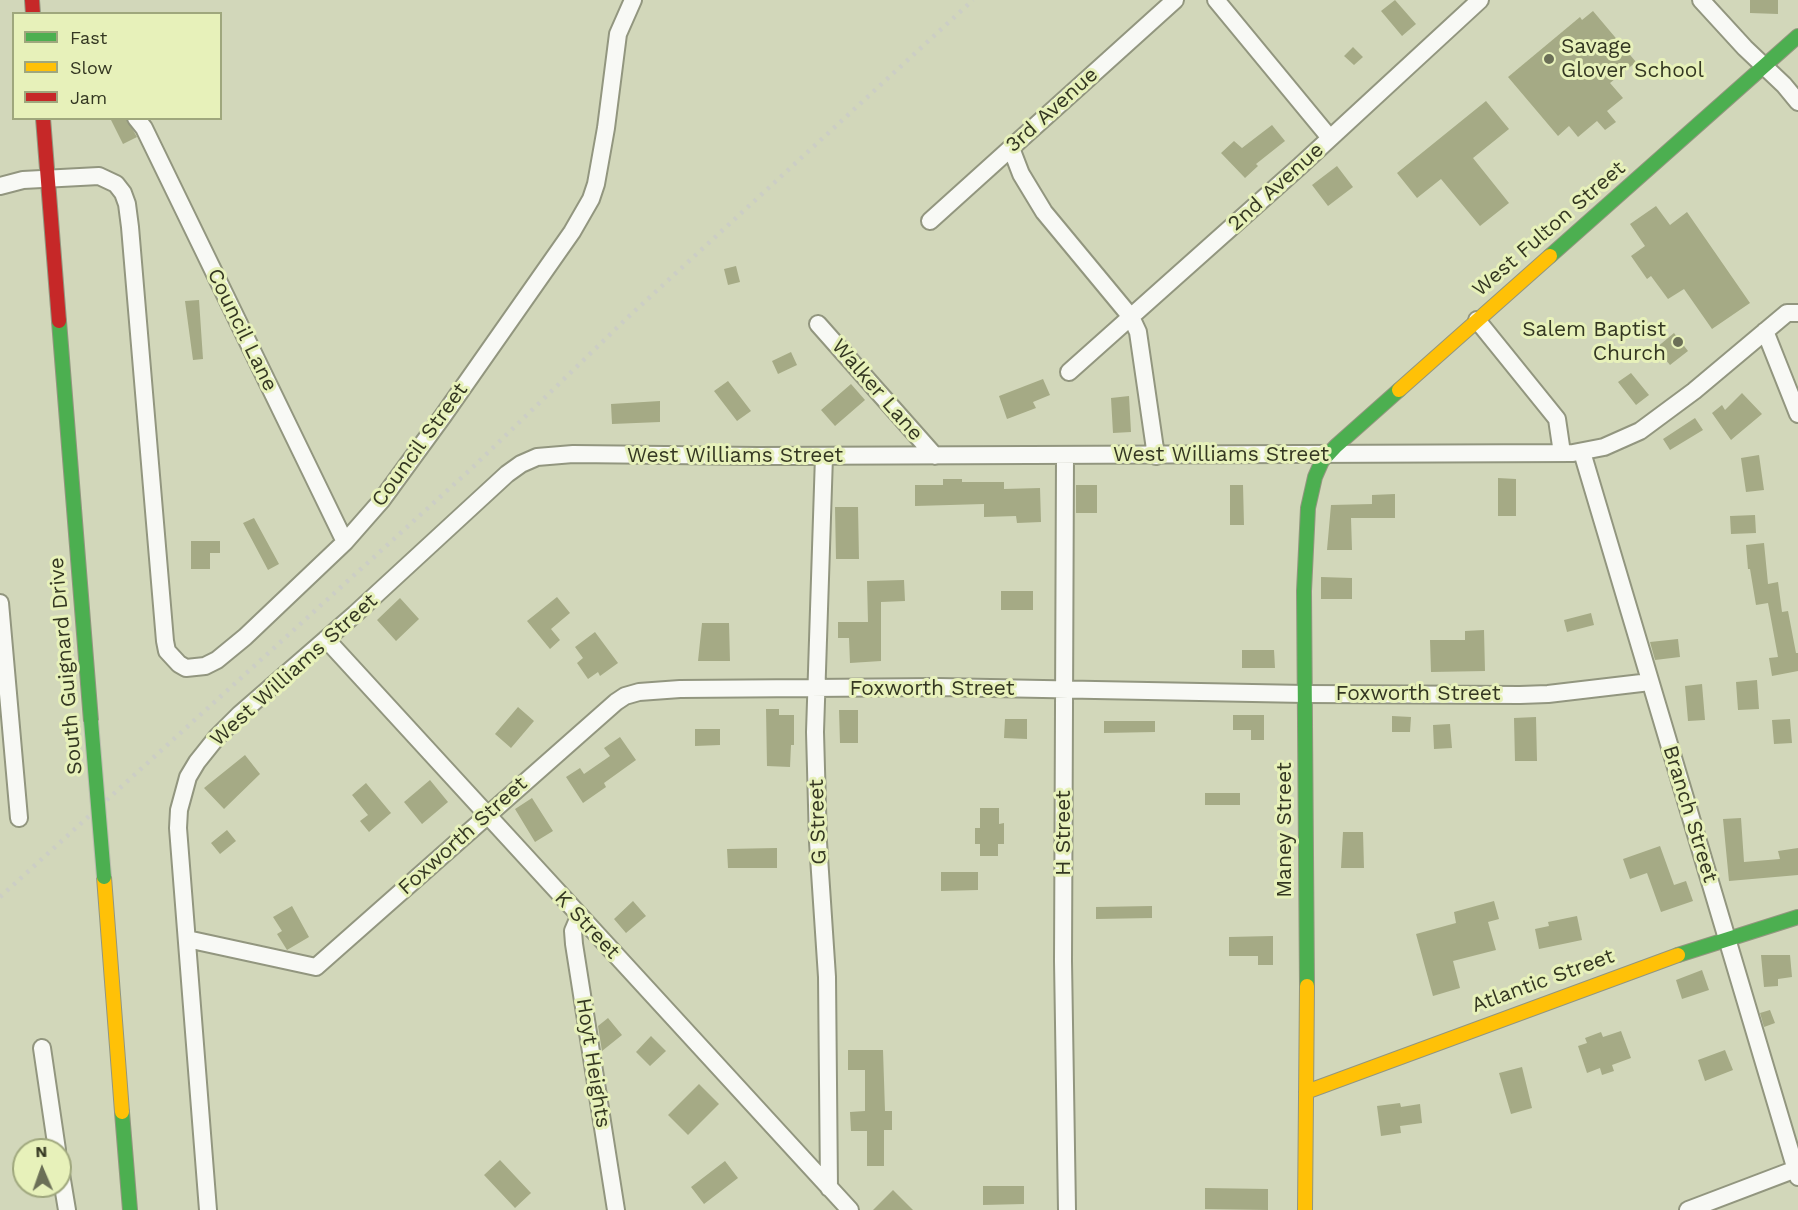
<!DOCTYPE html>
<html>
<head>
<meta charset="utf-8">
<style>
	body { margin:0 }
	#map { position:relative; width:1798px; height:1210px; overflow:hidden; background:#d2d7ba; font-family:"Work Sans",sans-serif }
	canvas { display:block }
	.legend { position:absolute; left:12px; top:12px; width:210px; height:108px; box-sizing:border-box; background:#e7f1ba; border:2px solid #9fa77d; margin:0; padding:8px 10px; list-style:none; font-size:18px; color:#343722 }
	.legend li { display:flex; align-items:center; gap:12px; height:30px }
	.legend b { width:30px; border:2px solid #9fa77d }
	.north { position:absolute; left:12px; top:1138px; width:60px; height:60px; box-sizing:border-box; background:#e7f1ba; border:2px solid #9fa77d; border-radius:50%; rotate:358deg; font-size:16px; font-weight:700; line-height:24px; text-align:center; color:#343722 }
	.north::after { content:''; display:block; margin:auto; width:21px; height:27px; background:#6b6f57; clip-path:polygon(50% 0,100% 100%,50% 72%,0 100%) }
</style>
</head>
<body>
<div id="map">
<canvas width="1798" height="1210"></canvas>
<ul class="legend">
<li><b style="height:8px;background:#4caf50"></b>Fast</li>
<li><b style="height:8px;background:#ffc107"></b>Slow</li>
<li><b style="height:8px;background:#c62828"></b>Jam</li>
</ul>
<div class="north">N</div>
</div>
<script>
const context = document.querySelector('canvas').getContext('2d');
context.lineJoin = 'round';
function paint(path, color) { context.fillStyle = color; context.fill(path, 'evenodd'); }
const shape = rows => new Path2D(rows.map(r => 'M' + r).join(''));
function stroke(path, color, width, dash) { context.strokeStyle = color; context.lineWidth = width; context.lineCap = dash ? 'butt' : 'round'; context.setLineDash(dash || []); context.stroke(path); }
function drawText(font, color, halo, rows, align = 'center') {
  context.font = font + ' "Work Sans",sans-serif'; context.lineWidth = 6; context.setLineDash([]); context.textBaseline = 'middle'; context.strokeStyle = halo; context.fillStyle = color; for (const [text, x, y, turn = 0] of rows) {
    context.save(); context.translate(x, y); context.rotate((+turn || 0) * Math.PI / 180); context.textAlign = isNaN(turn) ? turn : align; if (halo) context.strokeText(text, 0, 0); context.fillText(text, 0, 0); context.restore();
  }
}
paint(shape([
	[1395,0,1416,24,1402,36,1381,11],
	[1750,0,1778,0,1778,14,1750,13],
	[1593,11,1636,62,1610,83,1623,98,1607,111,1616,122,1605,130,1597,121,1578,137,1569,126,1558,136,1508,77,1580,17,1582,20],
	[1353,47,1363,57,1354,65,1344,56],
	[1486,101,1509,129,1473,158,1509,203,1480,226,1441,179,1417,198,1397,173],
	[110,118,126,118,137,137,123,144],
	[1272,125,1285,141,1256,164,1258,166,1245,178,1221,153,1234,141,1242,148],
	[1337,166,1353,187,1328,206,1312,185],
	[1656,206,1670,225,1687,212,1750,303,1712,329,1684,289,1668,299,1651,276,1647,279,1631,256,1645,246,1630,224],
	[736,266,740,282,728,285,724,269],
	[199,300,203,359,193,360,185,301],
	[1674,333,1688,351,1670,365,1656,348],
	[791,352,797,365,778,374,772,361],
	[1631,373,1649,395,1636,405,1618,382],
	[1043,379,1050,395,1033,402,1036,408,1007,419,999,396],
	[728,381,751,411,737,421,714,391],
	[851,384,865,400,835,426,821,410],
	[1742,393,1762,414,1731,440,1712,413,1722,405,1725,410],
	[1129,396,1131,432,1113,433,1111,398],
	[660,401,660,422,612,424,611,404],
	[1695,418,1703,430,1670,450,1663,439],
	[1759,455,1764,490,1746,492,1741,458],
	[1498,478,1516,479,1516,516,1498,516],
	[943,479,962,479,962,482,1004,482,1004,489,1040,488,1041,522,1017,523,1016,516,984,517,984,504,915,506,915,485,943,485],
	[1076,485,1097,485,1097,513,1076,513],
	[1230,485,1243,485,1244,525,1230,525],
	[1395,494,1395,518,1351,518,1352,550,1327,550,1331,505,1372,504,1372,495],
	[835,507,858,507,859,559,836,559],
	[1755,515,1756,533,1731,534,1730,516],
	[254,518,279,564,268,570,243,523],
	[191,541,220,541,220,553,210,553,210,569,191,569],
	[1764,543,1768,584,1778,582,1782,612,1788,611,1796,653,1798,653,1798,671,1772,676,1769,658,1778,657,1768,603,1756,605,1750,569,1748,569,1746,545],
	[1321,577,1352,578,1352,599,1321,599],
	[904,580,905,601,881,602,881,661,850,663,849,638,838,638,838,622,868,622,867,581],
	[1001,591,1033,591,1033,610,1001,610],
	[557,597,570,613,551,629,560,640,550,649,527,621],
	[400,598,419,619,396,641,377,620],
	[1591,613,1594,625,1567,632,1564,620],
	[702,623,729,623,730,661,698,661],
	[1484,630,1485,671,1431,672,1430,640,1465,640,1465,631],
	[595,632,618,663,600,676,598,672,588,679,577,663,583,658,575,647],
	[1678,639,1680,657,1655,660,1650,642],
	[1242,650,1274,650,1275,668,1242,668],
	[1757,680,1759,709,1738,710,1736,682],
	[1702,684,1705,720,1688,721,1685,686],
	[518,707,534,721,511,748,495,734],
	[766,709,779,709,779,715,794,715,794,745,791,745,790,767,767,766],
	[839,710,858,710,858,743,840,743],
	[1233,715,1264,715,1264,740,1251,740,1251,730,1233,730],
	[1392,716,1411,717,1410,732,1392,732],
	[1536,717,1537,761,1515,761,1514,718],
	[1005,719,1027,719,1027,739,1004,738],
	[1790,719,1792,743,1774,744,1772,720],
	[1104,721,1155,721,1155,732,1104,733],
	[1450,724,1452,748,1434,749,1433,725],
	[695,729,720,729,720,745,695,746],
	[620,737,636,760,604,783,606,787,583,803,566,777,580,768,584,774,610,756,604,748],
	[245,755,260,774,224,809,204,788],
	[430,780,448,802,422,824,404,802],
	[366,783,391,813,369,832,360,821,368,815,352,795],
	[1205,793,1240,793,1240,805,1205,805],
	[532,798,553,831,535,842,515,809],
	[980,808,999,808,999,824,1004,823,1004,844,998,844,998,856,980,856,980,844,975,844,975,828,980,828],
	[1741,818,1744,862,1780,859,1778,851,1798,848,1798,875,1729,881,1723,819],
	[227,830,236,841,220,854,211,843],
	[1343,832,1363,832,1364,868,1341,868],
	[1660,846,1674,885,1686,881,1693,901,1661,912,1647,873,1630,879,1623,859],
	[777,848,777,868,728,868,727,849],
	[941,872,978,872,978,890,941,891],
	[633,901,646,916,626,933,614,919],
	[1494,901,1499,919,1488,922,1496,950,1453,961,1460,988,1433,996,1416,934,1456,923,1454,912],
	[292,906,309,937,287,950,277,934,282,931,273,917],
	[1152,906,1152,918,1096,919,1096,907],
	[1577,916,1582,940,1539,949,1535,929,1549,926,1548,922],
	[1273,936,1273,965,1258,965,1258,956,1229,956,1229,937],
	[1761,955,1790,955,1792,977,1778,979,1778,986,1764,987],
	[1702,970,1709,990,1682,999,1676,980],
	[1770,1010,1775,1023,1764,1027,1760,1013],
	[608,1018,622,1035,602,1051,598,1026],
	[1621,1031,1631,1058,1612,1065,1614,1071,1602,1075,1600,1068,1587,1073,1578,1046,1587,1043,1585,1038,1601,1032,1603,1037],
	[651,1036,666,1051,650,1066,636,1052],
	[848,1050,883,1050,885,1111,892,1111,892,1130,884,1130,884,1166,867,1166,867,1131,851,1131,850,1112,865,1111,865,1070,848,1070],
	[1725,1050,1733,1070,1705,1081,1698,1060],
	[1522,1067,1532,1108,1511,1114,1499,1073],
	[699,1084,719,1104,688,1135,668,1115],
	[1400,1103,1401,1107,1420,1104,1422,1123,1400,1126,1401,1133,1381,1136,1377,1106],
	[500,1160,531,1193,515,1208,484,1175],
	[725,1161,738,1178,704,1204,691,1187],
	[983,1186,1024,1186,1024,1204,983,1205],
	[1205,1188,1268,1189,1268,1210,1205,1209],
	[893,1190,913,1210,873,1210]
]), '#a5aa85');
const street = shape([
	[1216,0,1330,138],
	[1701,0,1745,48,1784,85,1798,102],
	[136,118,144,128,345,542],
	[1011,148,1021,174,1044,212,1131,317,1138,332,1156,456],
	[0,186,23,180,99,176,116,184,123,193,127,204,130,227,165,641,167,651,179,664,186,668,205,666,217,660,245,637,345,542,381,501,443,416,572,232,591,199,596,184,606,128,618,34,633,0],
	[930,221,1175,0],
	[1477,320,1557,419,1562,453],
	[818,324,935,456],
	[1765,331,1798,414],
	[1069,372,1300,166,1480,0],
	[1582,452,1798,1177],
	[824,456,815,732,818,842,827,977,829,1188],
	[1065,456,1063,961,1067,1210],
	[0,603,19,818],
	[326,639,850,1210],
	[579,917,573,931,574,944,616,1210],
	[187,939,316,967,616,702,625,696,639,692,680,689,938,687,1305,694,1520,695,1548,694,1650,682],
	[42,1048,57,1150],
	[60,1168,67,1210],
	[208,1210,178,828,179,810,188,777,197,762,217,737,240,714,355,614,507,474,521,464,537,457,573,454,758,456,1573,453,1604,447,1640,431,1694,391,1787,313,1798,313],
	[1688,1210,1796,1169]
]);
const fast = shape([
	[1550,256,1798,36],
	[59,321,91,721],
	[1678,955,1798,917],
	[1307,986,1304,591,1308,508,1315,477,1322,461,1336,446,1399,390],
	[122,1112,130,1210]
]);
const slow = shape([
	[1399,390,1550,256],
	[104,877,122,1112],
	[1306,1092,1678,955],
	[1305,1210,1307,986]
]);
const jam = shape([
	[32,0,33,14],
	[43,118,59,321]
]);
stroke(street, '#92967f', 20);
stroke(fast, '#92967f', 16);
stroke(slow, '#92967f', 16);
stroke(jam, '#92967f', 16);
stroke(street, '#f8f9f5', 16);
stroke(fast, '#4caf50', 14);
stroke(slow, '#ffc107', 14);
stroke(jam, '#c62828', 14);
stroke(shape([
	[0,897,472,468,626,319,973,0]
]), '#cccec5', 4.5, [3, 6]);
const fastBridge = shape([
	[91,721,104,877]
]);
stroke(fastBridge, '#b8baab', 16, []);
stroke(fastBridge, '#4caf50', 14);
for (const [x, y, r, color] of [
	[1549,59,6,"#6b6f57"],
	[1678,342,6,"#6b6f57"]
]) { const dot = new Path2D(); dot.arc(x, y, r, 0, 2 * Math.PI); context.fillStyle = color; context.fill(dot); stroke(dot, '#e7f1ba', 2); }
drawText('21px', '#343722', '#e7f1ba', [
	["Savage",1561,47],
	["Glover School",1561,71],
	["Salem Baptist",1666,330,"right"],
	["Church",1666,354,"right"]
], 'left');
drawText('21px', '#343722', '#e7f1ba', [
	["3rd Avenue",1052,110,-42],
	["2nd Avenue",1276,187,-42],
	["West Fulton Street",1549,229,-41],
	["Council Lane",242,330,64],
	["Walker Lane",877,390,49],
	["Council Street",420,445,-54],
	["West Williams Street",1221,455],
	["West Williams Street",735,456],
	["South Guignard Drive",66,666,-95],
	["West Williams Street",294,670,-42],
	["Foxworth Street",932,689],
	["Foxworth Street",1418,694],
	["Branch Street",1690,814,73],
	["G Street",818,822,-92],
	["Maney Street",1285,830,-90],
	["H Street",1064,833,-90],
	["Foxworth Street",463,836,-42],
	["K Street",587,925,47],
	["Atlantic Street",1543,981,-20],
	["Hoyt Heights",593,1063,81]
]);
</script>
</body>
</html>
